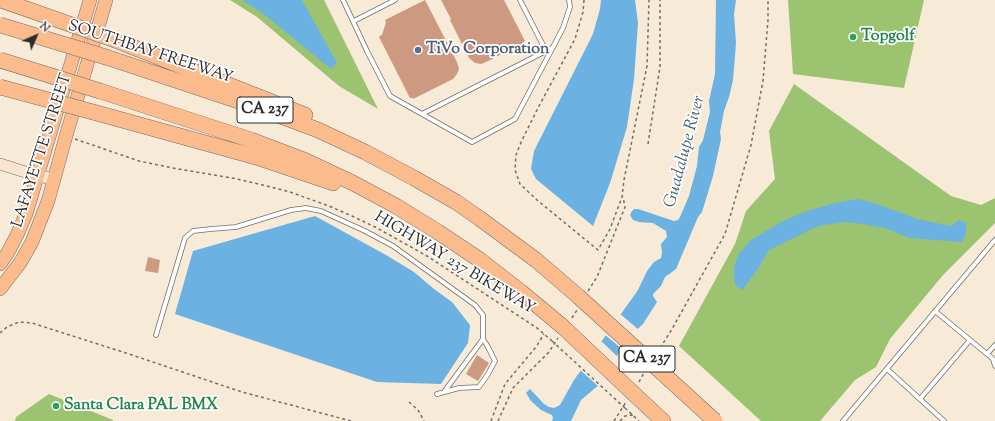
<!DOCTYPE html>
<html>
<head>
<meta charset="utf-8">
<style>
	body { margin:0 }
	#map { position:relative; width:995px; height:421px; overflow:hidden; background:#f7ead7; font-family:"Sorts Mill Goudy",serif }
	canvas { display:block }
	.north { position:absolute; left:16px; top:16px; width:40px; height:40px; -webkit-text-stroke:3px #fff; paint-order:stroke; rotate:45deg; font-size:11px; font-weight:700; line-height:16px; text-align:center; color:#2b2b2b }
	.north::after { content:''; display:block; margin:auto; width:14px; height:18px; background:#2b2b2b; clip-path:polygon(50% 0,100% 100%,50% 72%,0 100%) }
</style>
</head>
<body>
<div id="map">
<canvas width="995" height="421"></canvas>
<div class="north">N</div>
</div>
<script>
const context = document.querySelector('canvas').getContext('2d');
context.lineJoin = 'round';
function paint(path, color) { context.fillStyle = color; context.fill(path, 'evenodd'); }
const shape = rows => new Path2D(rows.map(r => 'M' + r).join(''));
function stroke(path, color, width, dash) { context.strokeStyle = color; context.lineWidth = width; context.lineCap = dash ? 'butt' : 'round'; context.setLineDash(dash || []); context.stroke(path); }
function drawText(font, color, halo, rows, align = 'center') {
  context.font = font + ' "Sorts Mill Goudy",serif'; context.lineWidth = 3.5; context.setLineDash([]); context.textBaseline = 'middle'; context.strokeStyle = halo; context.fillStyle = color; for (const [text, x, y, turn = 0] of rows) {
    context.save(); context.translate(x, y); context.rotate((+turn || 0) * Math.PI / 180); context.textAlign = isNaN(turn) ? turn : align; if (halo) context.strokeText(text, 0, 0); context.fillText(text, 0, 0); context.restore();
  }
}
paint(shape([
	[230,0,324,0,378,109,339,86,257,17],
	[788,0,924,0,904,88,793,74],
	[794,84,951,196,981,205,995,198,995,223,943,275,890,339,876,367,855,380,820,421,761,421,679,346,735,244,746,211,775,179,769,131],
	[49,394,113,420,113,421,15,421,16,417]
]), '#9bc370');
paint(shape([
	[242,0,302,0,337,63,331,69,261,12],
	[601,0,635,0,638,23,634,79,627,127,610,183,593,226,536,179,531,169,534,151,593,34,600,9],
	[716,0,736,0,734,14,736,43,733,80,729,97,724,111,720,132,721,139,713,176,702,212,698,217,676,269,665,277,661,286,653,294,653,296,657,302,643,324,628,338,600,384,581,400,571,421,552,421,553,418,552,415,541,410,531,401,526,393,530,389,544,404,549,407,554,408,560,405,574,380,638,290,647,271,654,262,661,258,662,253,661,244,667,237,666,231,653,223,639,222,633,220,630,215,632,211,634,209,638,209,674,221,678,220,680,217,689,196,697,166,699,147,703,140,710,112,709,101,715,74],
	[858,199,877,204,917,219,951,226,959,220,966,223,966,233,962,242,909,238,888,229,863,224,845,222,818,226,769,250,757,270,742,290,735,285,734,277,734,267,738,255,751,240,783,221,810,210,835,203],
	[315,216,386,255,414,272,434,289,452,302,470,325,468,343,441,384,377,382,175,314,193,251]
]), '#6bb1e1');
paint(shape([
	[619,313,639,330,629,339,623,350,604,334],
	[600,340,618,357,601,385,599,387,579,369]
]), '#f7ead7');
paint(shape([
	[425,0,457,62,459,69,457,74,453,79,413,99,413,98,410,98,379,37,380,37,379,36,382,35,386,22,385,20],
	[441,0,504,0,525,41,523,42,524,43,486,62,481,64,475,63,469,58,450,20,451,19],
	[148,257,160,260,158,273,145,271],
	[477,355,489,363,478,381,466,374]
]), '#cd9981');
const lane = shape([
	[343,0,367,51,390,96,472,142,515,119,553,47,563,28,570,7,569,0],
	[520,0,546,51],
	[354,21,395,0],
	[422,114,552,48],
	[935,311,993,359,995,366],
	[156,335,185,238,193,231,211,229,236,227,291,210,306,208,321,211,365,231,393,246,475,305,483,315,483,339,488,347,495,361,488,374,479,387,459,388,437,394],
	[987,354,995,345],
	[887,369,944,421],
	[444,392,483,339],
	[920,399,970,340],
	[843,421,995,240]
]);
const secondary = shape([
	[0,164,38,176,54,179]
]);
const primary = shape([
	[0,264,7,254,17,235,26,214,90,0],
	[0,289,20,263,32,242,48,201,66,136,106,0]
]);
const highway = shape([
	[115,40,305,115],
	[109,58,259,108,318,130,365,152,414,178,456,202,479,218,536,260,579,297],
	[100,91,251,140,304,160,353,183,396,206,438,232,480,260,521,292,562,326],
	[93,112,256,157,333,183],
	[634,394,663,421]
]);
stroke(lane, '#726e67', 5.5);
stroke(secondary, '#726e67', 12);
stroke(primary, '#726e67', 14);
stroke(highway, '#726e67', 16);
stroke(shape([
	[584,0,583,12,575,39,539,106,522,140,516,155,515,170,520,184,537,200,598,250,610,229,622,197,624,180,647,66,649,0],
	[75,139,139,161,173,168,237,179,271,187,290,192,329,206,352,216,377,228,427,256,537,328,552,341],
	[648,144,660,67,660,0],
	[588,291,597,277,625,207,623,197],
	[572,318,577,310],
	[0,333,7,327,19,322,32,323,126,353,242,392,351,421],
	[657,353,672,329,725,234,751,145,763,81,768,20,768,0],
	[639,382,645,371],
	[409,402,418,410,424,421],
	[625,408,639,421],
	[491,421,505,384,536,347,544,334],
	[498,421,513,388,549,352,558,338],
	[614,421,626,402],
	[620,421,625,416,633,415]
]), '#726e67', 1.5, [3, 3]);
stroke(lane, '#fff', 4);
stroke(secondary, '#fde4d1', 11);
stroke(primary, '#fbbb8c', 13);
stroke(highway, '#fbbb8c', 15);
const highwayBridge = shape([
	[1,0,115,40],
	[0,25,109,58],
	[0,60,100,91],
	[0,87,93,112],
	[579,297,715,421],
	[562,326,634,394]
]);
stroke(highwayBridge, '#726e67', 16, []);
stroke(shape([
	[552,341,625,408]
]), '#726e67', 1.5, [3, 3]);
stroke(highwayBridge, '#fbbb8c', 15);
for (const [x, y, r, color] of [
	[853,37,4,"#2e9e5b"],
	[418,50,4,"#5c6f8a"],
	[56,406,4,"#2e9e5b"]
]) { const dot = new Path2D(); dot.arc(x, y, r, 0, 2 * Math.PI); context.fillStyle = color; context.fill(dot); stroke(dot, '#fff', 1.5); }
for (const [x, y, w] of [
	[265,110,56],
	[647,359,56]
]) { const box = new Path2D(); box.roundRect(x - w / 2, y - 13, w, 26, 3); context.fillStyle = '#fff'; context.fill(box); stroke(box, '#2b2b2b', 1); }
drawText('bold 15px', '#2b2b2b', null, [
	["CA 237",265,110],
	["CA 237",647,359]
]);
drawText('bold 16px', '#27864d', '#fff', [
	["Topgolf",861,37],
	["Santa Clara PAL BMX",64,406]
], 'left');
drawText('bold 16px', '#4e5e75', '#fff', [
	["TiVo Corporation",426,50]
], 'left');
drawText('16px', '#2b2b2b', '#fff', [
	["SOUTHBAY FREEWAY",150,53,18],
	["LAFAYETTE STREET",43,151,-72],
	["HIGHWAY 237 BIKEWAY",454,264,31]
]);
drawText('italic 17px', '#456174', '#fff', [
	["Guadalupe River",686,152,-75]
]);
</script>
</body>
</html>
